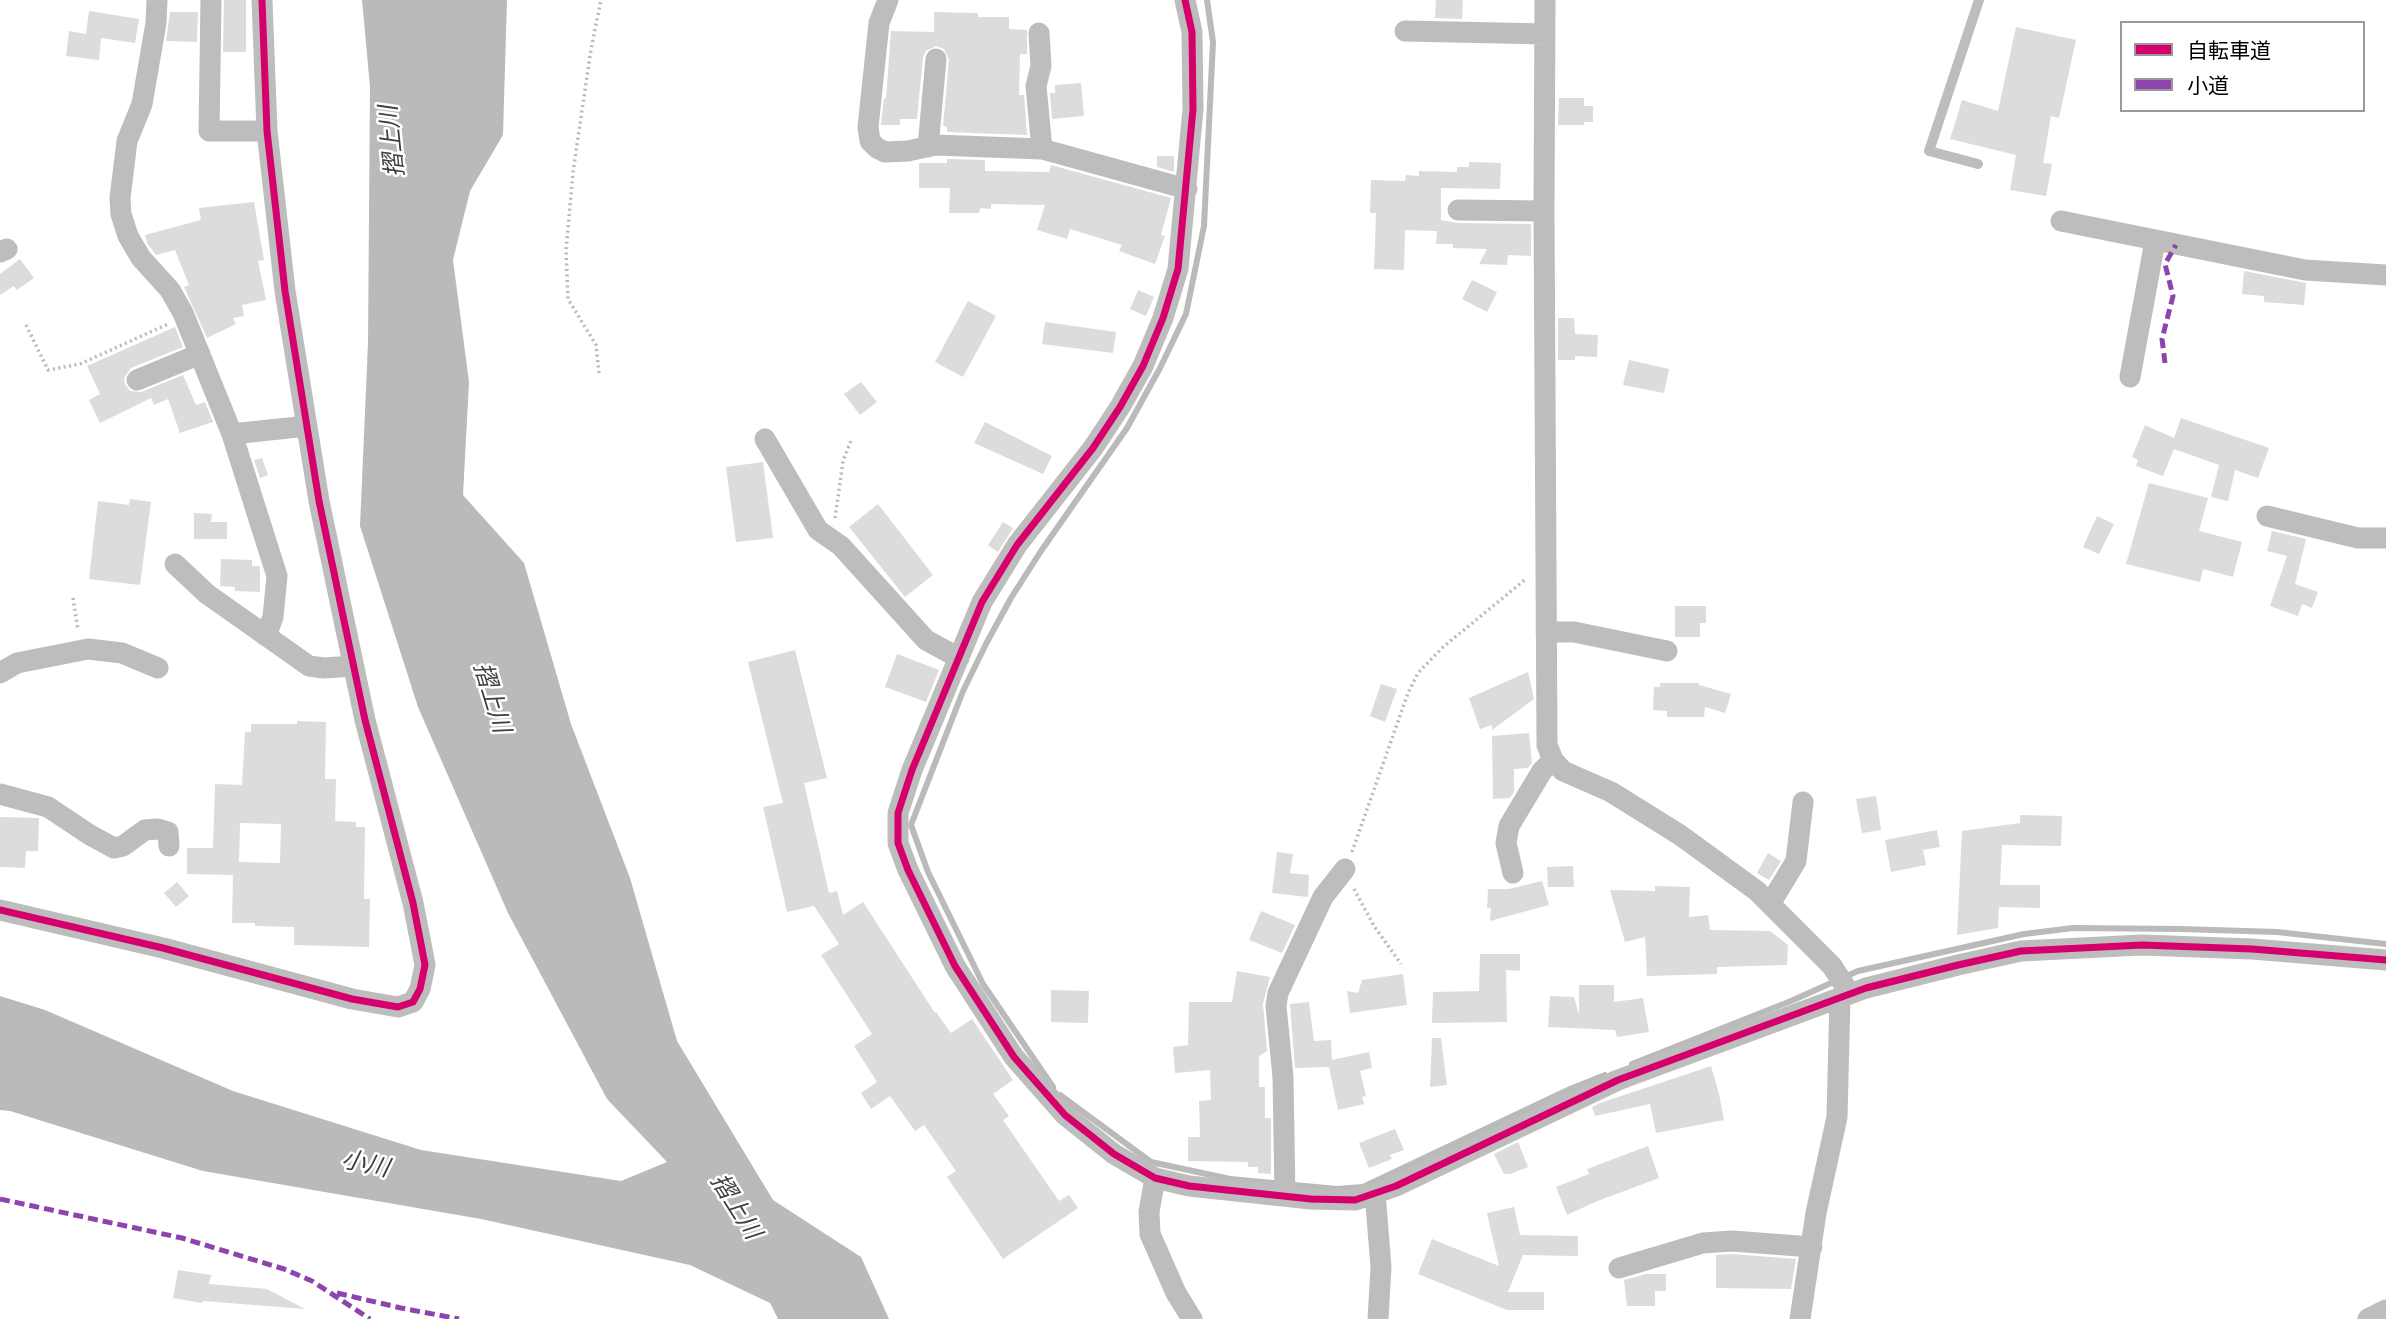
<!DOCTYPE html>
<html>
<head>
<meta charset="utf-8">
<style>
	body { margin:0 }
	#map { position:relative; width:2386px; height:1319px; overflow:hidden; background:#fff; font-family:"Archivo Narrow","Noto Sans JP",sans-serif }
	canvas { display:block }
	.legend { position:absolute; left:2120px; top:21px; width:245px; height:91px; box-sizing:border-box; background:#fff; border:2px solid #999; margin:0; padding:9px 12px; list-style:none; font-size:21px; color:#000 }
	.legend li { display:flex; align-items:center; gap:14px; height:35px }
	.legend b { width:35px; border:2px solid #999 }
</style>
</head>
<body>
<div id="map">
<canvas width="2386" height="1319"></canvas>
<ul class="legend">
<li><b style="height:9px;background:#d6006c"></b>自転車道</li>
<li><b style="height:9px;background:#8e44ad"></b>小道</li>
</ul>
</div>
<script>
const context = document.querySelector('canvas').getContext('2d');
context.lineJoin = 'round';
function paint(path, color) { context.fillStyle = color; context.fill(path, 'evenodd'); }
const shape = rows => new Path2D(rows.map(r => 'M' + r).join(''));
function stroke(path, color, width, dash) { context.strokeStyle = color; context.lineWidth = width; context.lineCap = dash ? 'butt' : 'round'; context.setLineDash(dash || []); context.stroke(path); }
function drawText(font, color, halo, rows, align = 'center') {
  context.font = font + ' "Archivo Narrow","Noto Sans JP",sans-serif'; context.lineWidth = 5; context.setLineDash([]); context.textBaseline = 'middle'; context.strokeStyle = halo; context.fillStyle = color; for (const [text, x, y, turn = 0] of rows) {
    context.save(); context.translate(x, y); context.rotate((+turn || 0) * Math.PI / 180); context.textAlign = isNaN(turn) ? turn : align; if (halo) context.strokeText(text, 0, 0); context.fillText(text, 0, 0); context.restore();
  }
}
paint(shape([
	[362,0,507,0,503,135,470,191,453,260,469,382,463,495,524,563,571,724,630,878,677,1041,773,1200,861,1257,889,1319,778,1319,770,1303,690,1265,481,1219,203,1171,10,1111,0,1110,0,996,45,1010,233,1091,421,1150,621,1181,667,1162,607,1099,508,913,418,707,360,526,368,343,370,87]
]), '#bababa');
stroke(shape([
	[1632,1064,1791,1001,1858,971,2024,934,2073,928,2181,929,2277,932,2386,944],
	[1053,1087,983,984,928,872,911,825,963,691,987,642,1011,598,1041,551,1127,428,1160,368,1186,314,1204,226,1213,42,1207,0],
	[1060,1095,1151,1162,1230,1179,1337,1189,1363,1187,1570,1089,1605,1075]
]), '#bababa', 6);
paint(shape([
	[224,0,246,0,246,52,223,52],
	[1436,0,1463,0,1462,19,1435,18],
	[89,11,139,19,135,43,101,38,99,60,66,56,69,31,86,34],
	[170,12,198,12,197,42,166,41],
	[934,12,978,13,978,17,1009,17,1009,29,1027,30,1027,54,1020,54,1019,95,1024,95,1027,135,947,132,947,127,943,126,949,60,944,49,936,46,926,51,923,57,917,119,900,119,900,125,881,125,884,98,886,98,891,31,934,32],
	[2016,27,2076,40,2059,118,2051,116,2043,163,2052,164,2046,196,2010,190,2016,155,1950,139,1962,100,1998,111],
	[1081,83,1084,116,1052,119,1050,93,1055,93,1055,85],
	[1559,98,1584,98,1584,106,1593,106,1593,122,1584,122,1584,125,1558,125],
	[1157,156,1174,156,1174,172,1157,167],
	[947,159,985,160,985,171,1049,172,1051,165,1171,198,1161,235,1165,236,1155,264,1119,251,1122,245,1070,229,1067,239,1037,230,1045,205,991,204,991,209,980,208,979,213,949,213,950,188,919,188,919,163,947,163],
	[1469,162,1501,163,1500,189,1441,188,1441,220,1458,223,1531,224,1531,256,1508,255,1507,265,1479,264,1487,249,1453,248,1453,244,1436,244,1437,231,1405,230,1404,270,1374,269,1376,213,1370,213,1371,180,1405,181,1406,175,1419,176,1419,171,1457,172,1457,167,1469,167],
	[254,202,264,260,258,261,266,300,242,305,244,316,233,318,236,324,207,338,184,287,189,285,175,250,156,255,147,243,145,235,201,220,199,208],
	[20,259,34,278,17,290,14,286,0,295,0,274],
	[2244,271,2306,283,2304,305,2264,302,2264,296,2242,294],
	[1472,280,1497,292,1487,312,1462,299],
	[1138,290,1154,297,1146,316,1130,309],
	[968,301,996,316,963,377,935,362],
	[1558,318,1574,318,1575,334,1598,335,1597,357,1575,356,1575,360,1558,360],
	[1045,322,1116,332,1113,353,1042,344],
	[175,327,183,347,131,368,124,378,125,384,130,391,141,392,183,375,196,405,205,402,213,422,180,433,168,399,154,405,151,398,100,423,89,400,100,394,87,366],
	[1629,360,1669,369,1664,393,1623,385],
	[861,382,877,402,860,415,844,394],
	[2181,418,2269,448,2258,478,2235,470,2228,501,2211,497,2219,465,2174,449,2163,476,2136,466,2138,460,2132,457,2145,425,2174,438],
	[985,422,1052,456,1043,474,974,443],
	[262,458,268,475,260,478,254,460],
	[763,462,773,538,736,542,726,467],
	[2149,483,2208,498,2199,531,2242,542,2233,577,2203,569,2200,582,2126,564],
	[130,499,151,502,140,585,89,579,98,501,129,505],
	[878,504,933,575,905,597,849,527],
	[194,513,212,514,211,522,227,522,227,539,194,539],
	[2097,516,2114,524,2099,554,2083,547],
	[1003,522,1013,528,998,552,988,545],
	[2272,531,2306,539,2295,584,2318,592,2312,608,2302,604,2298,616,2270,606,2287,556,2267,551],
	[221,559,252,560,252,566,260,566,260,592,235,591,235,587,220,586],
	[1675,606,1706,606,1706,623,1700,623,1700,637,1675,637],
	[795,650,827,778,804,783,829,893,837,891,843,915,863,902,935,1013,936,1012,951,1033,972,1019,1013,1080,993,1094,1009,1116,1003,1120,1059,1201,1069,1195,1078,1208,1003,1259,947,1177,956,1171,924,1125,915,1131,890,1096,871,1109,861,1093,877,1082,854,1046,872,1034,821,955,839,944,814,906,787,912,763,807,783,803,748,662],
	[897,654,939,670,926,702,885,687],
	[1528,672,1534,699,1492,730,1492,725,1480,729,1469,698],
	[1660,683,1699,683,1699,685,1731,694,1725,713,1705,707,1704,717,1667,717,1667,711,1653,710,1654,687,1660,687],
	[1381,684,1397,689,1385,722,1370,716],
	[297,721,326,722,325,779,336,779,335,821,356,822,356,827,365,827,364,899,370,899,369,947,294,945,294,927,255,926,255,923,232,923,233,875,187,874,187,848,213,848,215,784,242,785,245,732,251,732,251,724,297,724],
	[240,823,281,824,280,863,239,862],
	[1529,733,1532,763,1528,768,1514,769,1514,792,1510,798,1493,799,1492,736],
	[1876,796,1881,830,1862,833,1856,799],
	[2020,815,2062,816,2061,846,2002,845,2000,885,2040,885,2040,908,1999,907,1998,928,1957,935,1962,831,2020,823],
	[0,817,39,818,38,851,26,851,25,868,0,867],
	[1937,830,1940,847,1923,850,1926,865,1891,872,1885,840],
	[1277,852,1293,854,1290,873,1309,875,1308,897,1272,893],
	[1768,853,1781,861,1769,880,1757,873],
	[1573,866,1574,887,1548,887,1547,867],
	[1542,881,1549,905,1490,921,1491,908,1487,908,1488,889,1509,889],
	[177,882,189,896,176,907,164,893],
	[1655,886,1690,887,1689,917,1708,915,1710,930,1770,931,1788,945,1787,965,1717,967,1717,974,1647,976,1645,937,1625,942,1610,890,1655,891],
	[1261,911,1295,925,1282,953,1249,940],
	[1480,954,1520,954,1520,971,1506,970,1507,1022,1432,1023,1433,992,1479,991],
	[1237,971,1270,977,1263,1004,1267,1051,1259,1056,1259,1087,1265,1087,1265,1118,1271,1118,1271,1174,1258,1173,1258,1167,1248,1167,1248,1162,1188,1161,1188,1137,1200,1137,1199,1101,1211,1100,1210,1070,1175,1073,1173,1047,1188,1045,1189,1002,1232,1002],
	[1403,974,1407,1005,1350,1013,1347,991,1358,993,1362,980],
	[1579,985,1614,985,1614,1002,1643,998,1649,1032,1617,1037,1615,1030,1548,1027,1550,996,1574,997,1579,1015],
	[1051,990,1089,991,1088,1023,1051,1022],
	[1309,1002,1314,1041,1331,1040,1332,1060,1369,1052,1372,1068,1360,1071,1366,1096,1362,1097,1364,1104,1338,1110,1329,1067,1295,1068,1290,1004],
	[1432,1038,1441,1038,1447,1085,1430,1087],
	[1711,1066,1719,1094,1724,1120,1656,1133,1650,1104,1595,1116,1592,1107,1600,1103],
	[1395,1129,1404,1150,1390,1155,1392,1159,1369,1168,1359,1143],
	[1518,1142,1528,1167,1510,1174,1504,1174,1494,1154],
	[1648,1146,1659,1178,1595,1202,1567,1215,1556,1187,1589,1174,1587,1169],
	[1514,1207,1520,1235,1578,1236,1578,1256,1523,1255,1508,1292,1544,1292,1544,1310,1507,1310,1418,1274,1432,1239,1499,1266,1487,1213],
	[1732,1254,1796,1259,1791,1289,1716,1288,1716,1255],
	[178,1270,211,1275,209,1284,267,1289,305,1309,203,1301,202,1303,173,1298],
	[1646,1274,1666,1274,1666,1291,1655,1291,1655,1306,1627,1306,1624,1280]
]), '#dcdcdc');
stroke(shape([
	[26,325,48,370,80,364,168,324],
	[599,373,596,345,568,299,566,251,573,172,591,49,601,0],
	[835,518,843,461,852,438],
	[73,598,78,630],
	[1352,852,1408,693,1418,673,1443,647,1526,579],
	[1354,889,1374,926,1401,964]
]), '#b8b8b8', 3.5, [2, 3.5]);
stroke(shape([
	[1978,164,1929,151,1979,0]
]), '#bdbdbd', 10);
stroke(shape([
	[157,0,156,23,142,104,127,141,120,198,121,214,128,236,141,258,170,290,183,313,232,434,277,576,273,617,266,636],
	[211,0,209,131,267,131],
	[888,0,879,23,868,127,870,141,877,148,885,152,908,151,935,145,1042,149,1187,189],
	[1185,0,1192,32,1193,109,1178,269,1163,318,1143,366,1120,407,1093,448,1017,545,982,602,912,770,898,813,898,843,908,870,955,966,1014,1057,1065,1115,1114,1154,1155,1178,1189,1186,1311,1199,1355,1200,1396,1186,1618,1080,1866,988,1958,965,2021,951,2142,945,2252,949,2386,960],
	[1545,0,1544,211,1547,745,1553,760,1563,771,1611,792,1680,835,1757,891,1832,966,1850,994],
	[1405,31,1545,34],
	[1039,33,1041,66,1036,86,1042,149],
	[928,147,936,59],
	[1458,210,1544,211],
	[2061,221,2305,270,2386,275],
	[0,252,7,249],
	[2130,377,2155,241],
	[137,380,200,354],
	[232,434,307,426],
	[765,439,818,530,841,546,926,640,959,658],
	[2267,516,2358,538,2386,538],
	[175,564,207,594,309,666,324,668,353,666],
	[1546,632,1574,632,1667,651],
	[0,673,17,663,88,649,122,653,158,668],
	[0,794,48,807,90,835,114,848,123,846,145,830,158,829,168,832,169,846],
	[1513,873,1506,843,1509,826,1542,771,1553,760],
	[1770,904,1796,861,1803,802],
	[0,910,163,948,352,999,398,1007,413,1002,420,989,425,965,421,944,413,903,365,720,342,611,319,501,285,291,267,131,262,0],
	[1155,1178,1149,1212,1150,1234,1176,1293,1192,1319],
	[1375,1193,1381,1267,1378,1319],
	[1285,1196,1283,1077,1276,1006,1278,993,1323,897,1345,869],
	[1619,1268,1703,1243,1732,1241,1812,1247],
	[1800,1319,1816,1213,1837,1117,1840,998],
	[2368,1319,2386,1310]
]), '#bdbdbd', 21);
stroke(shape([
	[2165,363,2162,339,2173,296,2165,264,2176,245],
	[0,1199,182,1238,284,1269,312,1281,370,1319],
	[337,1293,401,1308,459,1319]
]), '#8e44ad', 5, [10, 5]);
stroke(shape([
	[1185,0,1192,32,1193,109,1178,269,1163,318,1143,366,1120,407,1093,448,1017,545,982,602,912,770,898,813,898,843,908,870,955,966,1014,1057,1065,1115,1114,1154,1155,1178,1189,1186,1311,1199,1355,1200,1396,1186,1618,1080,1866,988,1958,965,2021,951,2142,945,2252,949,2386,960],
	[0,910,163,948,352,999,398,1007,413,1002,420,989,425,965,421,944,413,903,365,720,342,611,319,501,285,291,267,131,262,0]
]), '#d6006c', 7);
drawText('italic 24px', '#3e3e3e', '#fff', [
	["摺上川",393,141,-96],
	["摺上川",491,698,73],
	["小川",365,1165,12],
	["摺上川",735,1207,58]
]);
</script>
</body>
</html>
